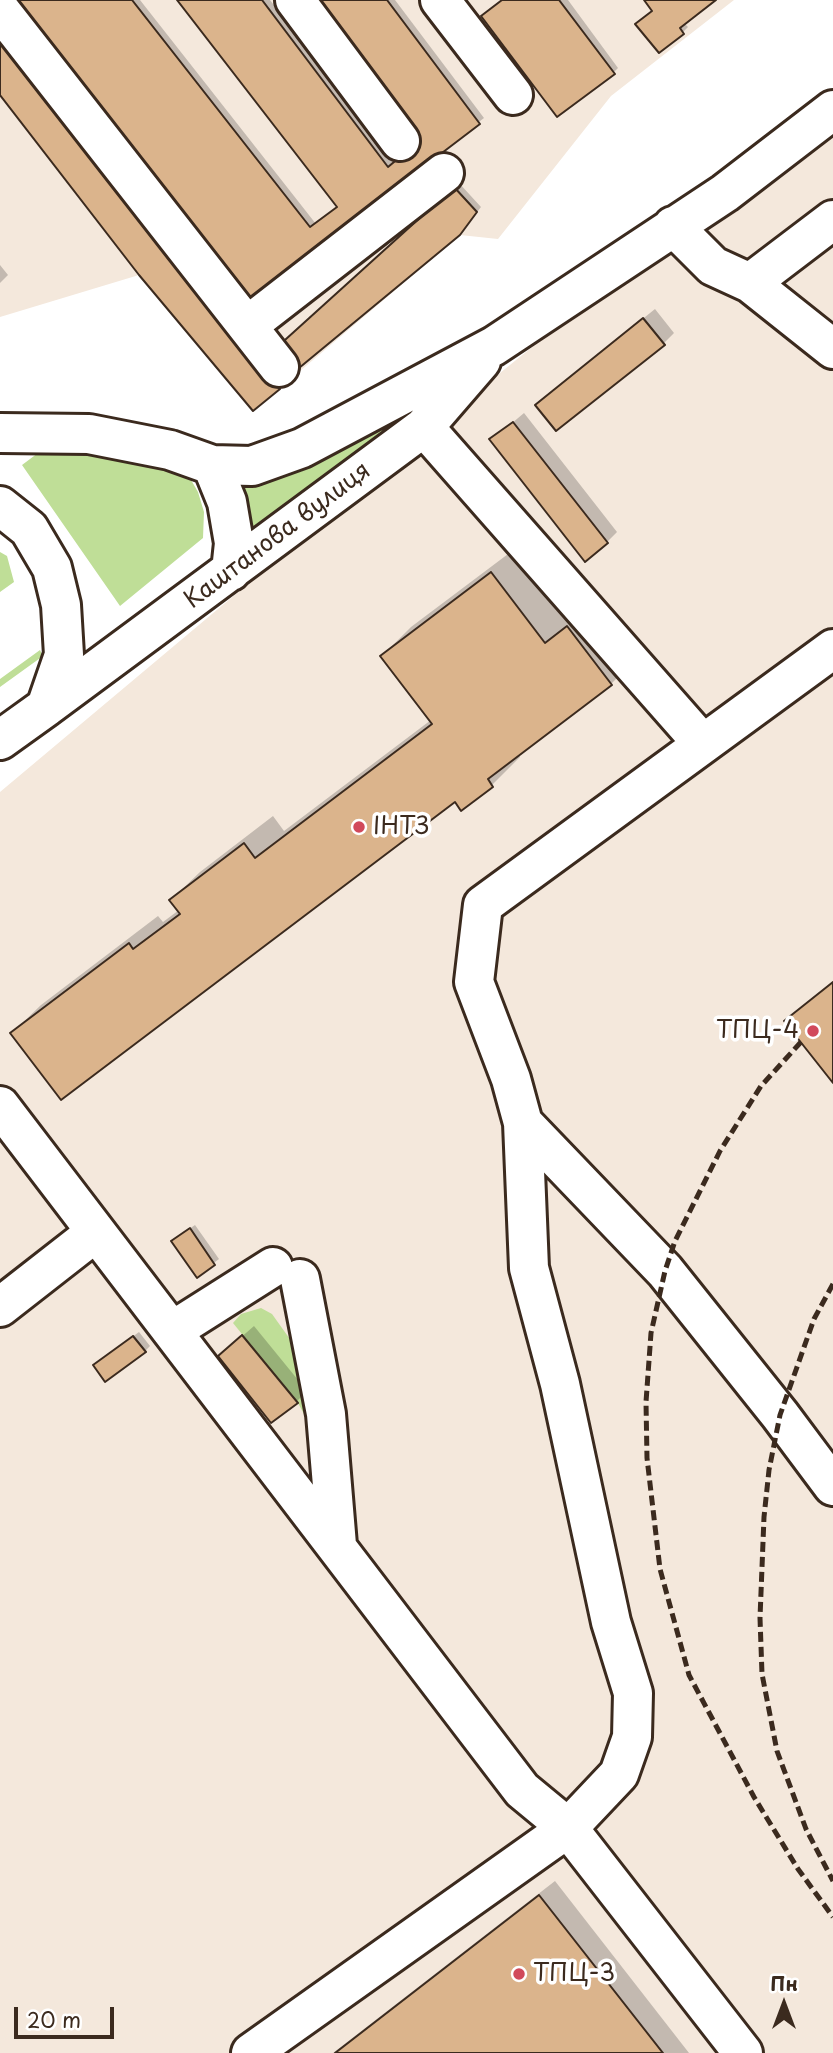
<!DOCTYPE html>
<html>
<head>
<meta charset="utf-8">
<style>
	body { margin:0 }
	#map { position:relative; width:833px; height:2053px; overflow:hidden; background:#fff; font-family:"Playpen Sans",sans-serif }
	canvas { display:block }
	.north { position:absolute; left:749px; top:1969px; width:70px; height:70px; -webkit-text-stroke:5px #fff; paint-order:stroke; rotate:0deg; font-size:19px; font-weight:700; line-height:28px; text-align:center; color:#3b2a1e }
	.north::after { content:''; display:block; margin:auto; width:24px; height:32px; background:#3b2a1e; clip-path:polygon(50% 0,100% 100%,50% 72%,0 100%) }
	.scale { position:absolute; left:14px; top:2007px; width:100px; height:32px; box-sizing:border-box; border:4px solid #3b2a1e; border-top:0; padding-left:9px; font-size:21px; line-height:24px; white-space:nowrap; color:#3b2a1e; -webkit-text-stroke:5px #fff; paint-order:stroke }
</style>
</head>
<body>
<div id="map">
<canvas width="833" height="2053"></canvas>
<div class="north">Пн</div>
<div class="scale">20 m</div>
</div>
<script>
const context = document.querySelector('canvas').getContext('2d');
context.lineJoin = 'round';
function paint(path, color) { context.fillStyle = color; context.fill(path, 'evenodd'); }
const shape = rows => new Path2D(rows.map(r => 'M' + r).join(''));
function stroke(path, color, width, dash) { context.strokeStyle = color; context.lineWidth = width; context.lineCap = dash ? 'butt' : 'round'; context.setLineDash(dash || []); context.stroke(path); }
function drawText(font, color, halo, rows, align = 'center') {
  context.font = font + ' "Playpen Sans",sans-serif'; context.lineWidth = 7; context.setLineDash([]); context.textBaseline = 'middle'; context.strokeStyle = halo; context.fillStyle = color; for (const [text, x, y, turn = 0] of rows) {
    context.save(); context.translate(x, y); context.rotate((+turn || 0) * Math.PI / 180); context.textAlign = isNaN(turn) ? turn : align; if (halo) context.strokeText(text, 0, 0); context.fillText(text, 0, 0); context.restore();
  }
}
paint(shape([
	[0,0,734,0,611,96,498,239,460,235,253,411,139,275,0,317],
	[833,104,833,2053,0,2053,0,792,474,394]
]), '#f4e8dc');
paint(shape([
	[384,419,396,420,399,427,252,533,231,479],
	[38,453,139,458,187,473,198,492,204,512,203,538,120,606,22,465],
	[0,552,7,556,14,582,0,592],
	[40,650,43,656,0,687,0,679],
	[261,1308,272,1314,307,1363,312,1400,305,1416,298,1403,233,1323,241,1314]
]), '#bfde97');
paint(shape([
	[9,0,140,0,316,224,338,206,179,0,270,0,394,163,414,147,304,0,395,0,484,118,246,300],
	[503,0,568,0,618,68,614,72],
	[646,0,714,0,684,23,688,27,683,32,654,10],
	[459,183,481,207,465,228,293,370],
	[0,265,8,275,0,283],
	[655,309,674,333,663,344,548,395],
	[524,413,617,532,607,542,492,440],
	[520,545,639,656,611,684,519,754,520,757,492,785,462,808,455,800,12,1033,41,1005,158,916,163,922,179,910,171,900,200,872,273,816,284,831,431,720,382,656,411,627],
	[833,981,833,1080,786,1021],
	[195,1225,219,1259,198,1275,179,1236],
	[254,1326,307,1391,296,1402,231,1346],
	[139,1332,150,1346,145,1351,100,1361],
	[555,1881,689,2053,333,2053]
]), '#0003');
const building = shape([
	[7,0,132,0,310,227,337,207,177,0,262,0,388,167,412,147,302,0,387,0,480,124,246,302,7,0],
	[502,0,559,0,615,74,557,117,481,16,502,0],
	[644,0,716,0,680,28,684,34,659,53,635,24,652,11,644,0],
	[0,35,280,389,253,411,139,275,0,95,0,35],
	[454,187,477,212,460,235,293,373,275,349,454,187],
	[643,318,665,345,556,431,535,405,643,318],
	[513,422,608,543,585,562,489,439,513,422],
	[491,572,545,643,567,626,612,685,488,779,493,787,461,811,455,802,61,1100,10,1033,129,943,133,949,180,914,169,900,244,843,255,858,432,724,380,656,491,572],
	[833,982,833,1083,784,1021,833,982],
	[190,1228,215,1265,197,1278,171,1241,190,1228],
	[242,1335,298,1403,271,1423,218,1356,242,1335],
	[133,1336,146,1352,105,1382,93,1365,133,1336],
	[539,1895,663,2053,335,2053,539,1895]
]);
paint(building, '#dbb48c');
stroke(building, '#3b2a1e', 2);
const minor = shape([
	[295,0,400,141],
	[440,0,513,95],
	[0,10,279,367],
	[673,226,713,266,750,283,833,220],
	[750,283,833,349],
	[247,326,444,173],
	[424,427,703,744],
	[0,433,89,434,170,450,212,465,252,466,302,448,494,346,725,193,833,110],
	[212,465,227,502,234,543,231,571],
	[0,506,29,529,52,568,61,605,64,655,46,707,0,740],
	[46,707,424,427,481,361],
	[0,1106,522,1790,568,1828,619,1774,632,1737,633,1693,611,1622,560,1384,529,1268,523,1123,511,1079,474,982,483,905,833,649],
	[523,1123,665,1271,780,1415,833,1486],
	[300,1279,326,1414,337,1545],
	[0,1307,96,1232],
	[172,1331,273,1267],
	[251,2053,568,1828,743,2053]
]);
stroke(minor, '#3b2a1e', 44);
stroke(minor, '#fff', 38);
stroke(shape([
	[801,1042,761,1086,720,1151,675,1241,665,1271,651,1333,646,1402,647,1458,660,1569,689,1675,754,1797,798,1869,833,1917],
	[833,1284,814,1319,780,1415,769,1470,764,1517,760,1618,762,1674,777,1751,806,1829,833,1881]
]), '#3b2a1e', 5, [10, 5]);
for (const [x, y, r, color] of [
	[359,827,7,"#d1495b"],
	[813,1031,7,"#d1495b"],
	[519,1974,7,"#d1495b"]
]) { const dot = new Path2D(); dot.arc(x, y, r, 0, 2 * Math.PI); context.fillStyle = color; context.fill(dot); stroke(dot, '#fff', 2.5); }
drawText('24px', '#3b2a1e', '#fff', [
	["Каштанова вулиця",278,536,-37]
]);
drawText('24px', '#3b2a1e', '#fff', [
	["ІНТЗ",373,827],
	["ТПЦ-4",799,1031,"right"],
	["ТПЦ-3",533,1974]
], 'left');
</script>
</body>
</html>
